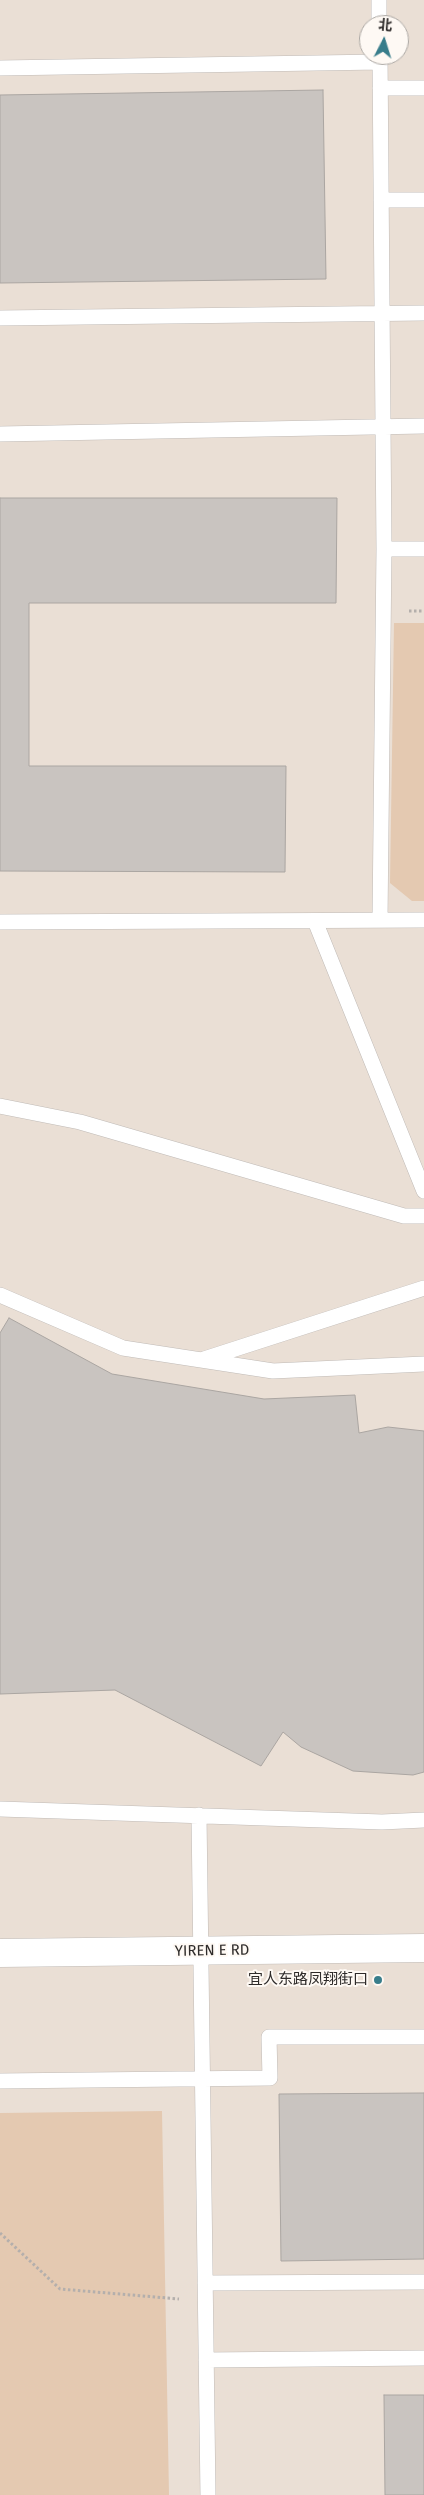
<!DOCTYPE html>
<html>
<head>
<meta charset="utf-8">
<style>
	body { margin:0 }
	#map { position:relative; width:424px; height:2495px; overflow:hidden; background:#f1ece7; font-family:"Fira Sans","Noto Sans SC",sans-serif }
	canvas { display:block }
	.north { position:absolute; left:359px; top:15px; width:50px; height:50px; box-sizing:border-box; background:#fef9f4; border:1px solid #aba7a3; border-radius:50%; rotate:5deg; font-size:14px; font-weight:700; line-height:20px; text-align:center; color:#2e2b2a }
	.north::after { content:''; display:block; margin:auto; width:18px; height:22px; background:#387d8b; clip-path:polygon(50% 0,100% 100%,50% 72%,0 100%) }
</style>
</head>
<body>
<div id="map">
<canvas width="424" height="2495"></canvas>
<div class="north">北</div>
</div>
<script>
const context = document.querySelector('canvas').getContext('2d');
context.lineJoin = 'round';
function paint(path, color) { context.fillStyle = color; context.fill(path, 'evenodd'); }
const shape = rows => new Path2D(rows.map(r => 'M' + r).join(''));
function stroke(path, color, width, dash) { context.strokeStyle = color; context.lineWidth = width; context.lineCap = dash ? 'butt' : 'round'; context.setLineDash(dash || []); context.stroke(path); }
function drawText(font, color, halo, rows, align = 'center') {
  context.font = font + ' "Fira Sans","Noto Sans SC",sans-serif'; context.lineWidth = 4; context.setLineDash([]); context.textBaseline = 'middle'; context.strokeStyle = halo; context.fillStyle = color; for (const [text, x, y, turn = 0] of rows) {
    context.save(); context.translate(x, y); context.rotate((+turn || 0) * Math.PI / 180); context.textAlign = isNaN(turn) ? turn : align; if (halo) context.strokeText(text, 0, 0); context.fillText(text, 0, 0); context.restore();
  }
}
paint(shape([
	[0,0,424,0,424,2495,0,2495],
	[369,25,399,25,399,55,369,55]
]), '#eadfd5');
paint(shape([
	[394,623,424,623,424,901,412,901,390,883],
	[162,2111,169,2495,0,2495,0,2113]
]), '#e4c9b1');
const building = shape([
	[323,90,326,279,0,283,0,95,323,90],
	[0,498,337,498,336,603,29,603,29,766,286,766,285,872,0,871,0,498],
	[9,1318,112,1374,264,1399,355,1395,359,1433,388,1427,424,1431,424,1772,413,1775,353,1771,301,1747,283,1732,261,1766,115,1690,0,1694,0,1333,9,1318],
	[424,2093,424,2259,281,2261,279,2094,424,2093],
	[384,2395,424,2395,424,2495,385,2495,384,2395]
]);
paint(building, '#c9c4c0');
stroke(building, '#aba6a2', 1);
const lane = shape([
	[379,0,379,25],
	[380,55,384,549],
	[0,68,380,62],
	[380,88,424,88],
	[381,200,424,200],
	[0,318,424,313],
	[0,434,424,426],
	[380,920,384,549,424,549],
	[315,921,424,1191],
	[0,922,424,920],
	[0,1106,80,1122,404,1216,424,1216],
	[0,1295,123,1348,273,1371,424,1364],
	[204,1359,424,1288],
	[0,1809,382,1822,424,1820],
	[199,1815,208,2495],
	[0,2081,270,2078,269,2037,424,2037],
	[205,2283,424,2282],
	[206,2360,424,2358]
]);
const secondary = shape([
	[0,1953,424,1948]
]);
stroke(lane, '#c0bbb7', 16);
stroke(secondary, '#c0bbb7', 29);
stroke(shape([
	[409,611,424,611],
	[0,2233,60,2289,179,2299]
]), '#b4afac', 3, [2.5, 2.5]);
stroke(lane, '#fff', 15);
stroke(secondary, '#fff', 28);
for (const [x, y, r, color] of [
	[378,1980,5,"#387d8b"]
]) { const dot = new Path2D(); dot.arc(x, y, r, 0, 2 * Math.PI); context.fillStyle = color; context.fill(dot); stroke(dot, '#fef9f4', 2); }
drawText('15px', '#2e2b2a', '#fef9f4', [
	["YIREN E RD",212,1951,-1]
]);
drawText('15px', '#2e2b2a', '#fef9f4', [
	["宜人东路凤翔街口",368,1980]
], 'right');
</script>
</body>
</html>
